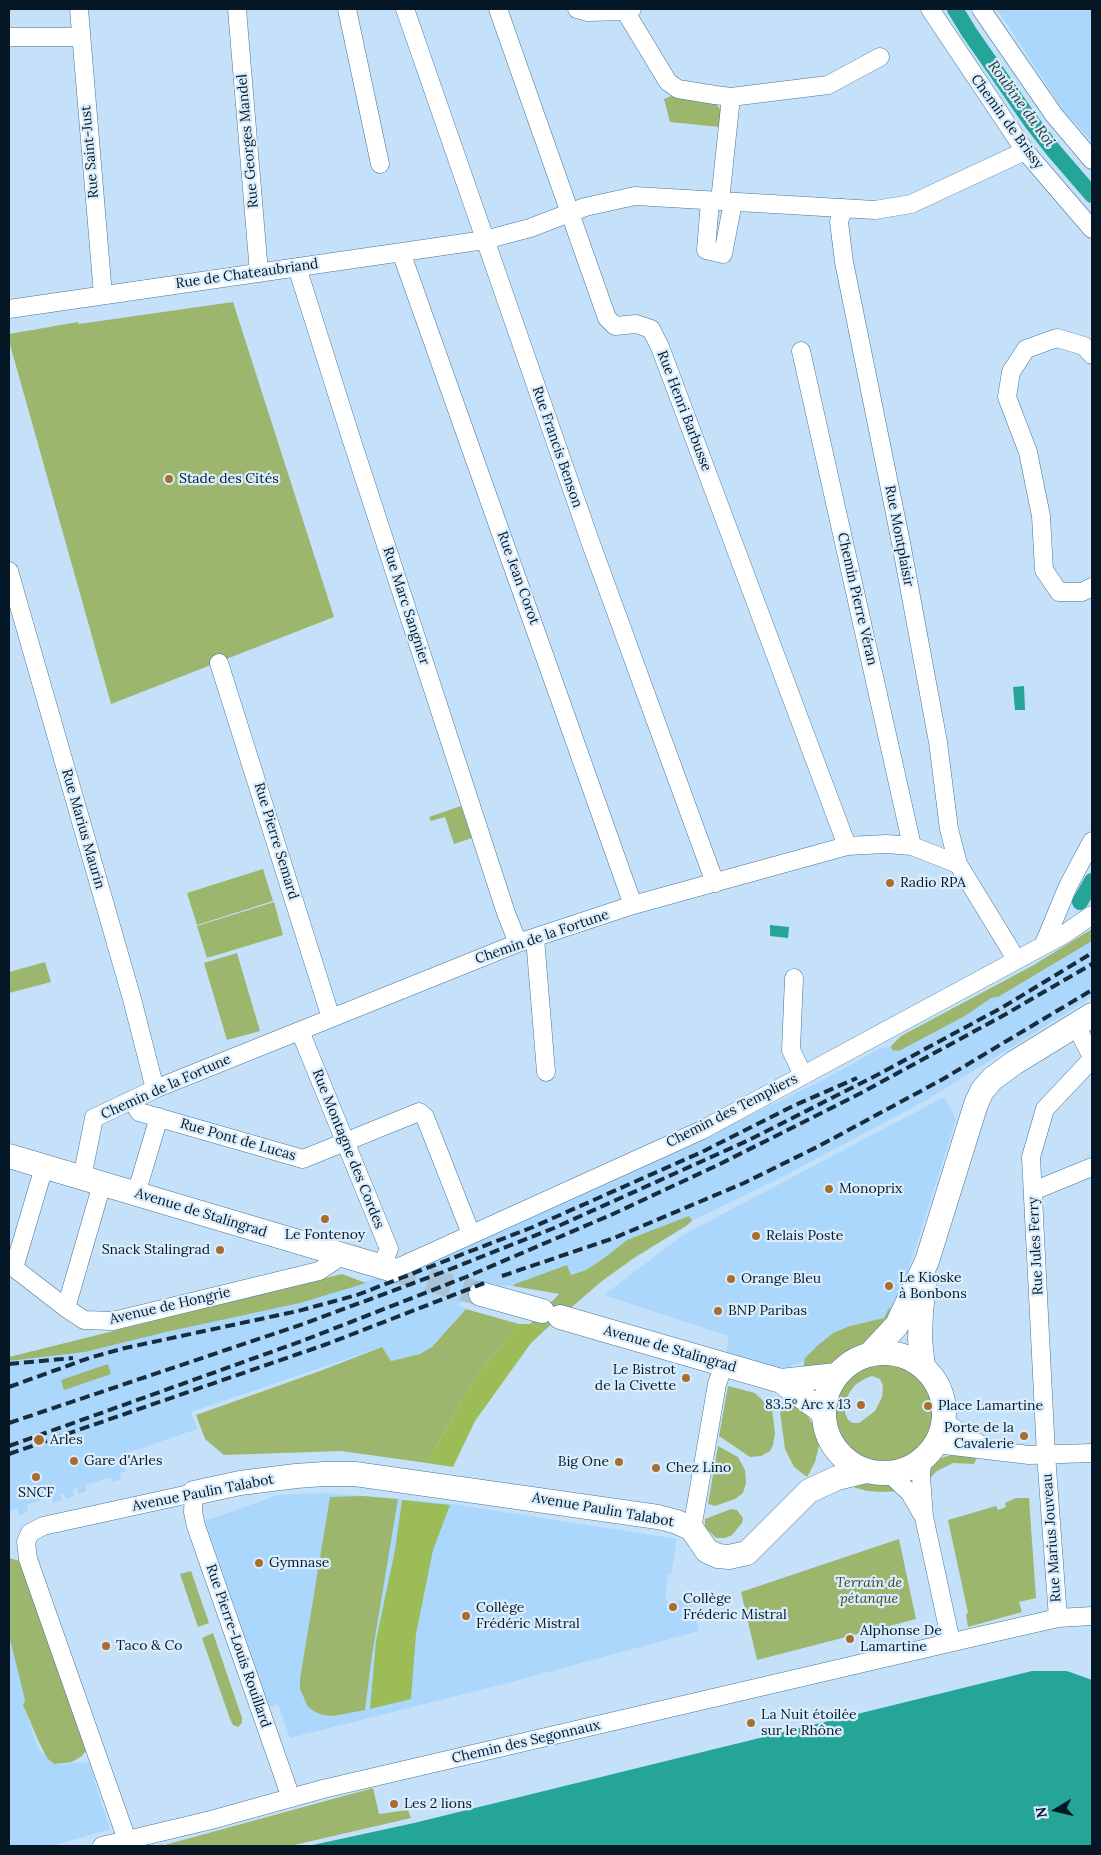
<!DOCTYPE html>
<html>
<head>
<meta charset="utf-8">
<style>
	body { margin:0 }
	#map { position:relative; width:1101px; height:1855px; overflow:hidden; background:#c4e1f9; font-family:Lora,serif }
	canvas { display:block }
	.frame { position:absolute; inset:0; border:10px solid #051725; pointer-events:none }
	.north { position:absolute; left:1031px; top:1785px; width:50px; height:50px; -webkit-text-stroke:4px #daedfd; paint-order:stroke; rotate:261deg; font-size:14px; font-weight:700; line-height:20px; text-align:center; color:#051725 }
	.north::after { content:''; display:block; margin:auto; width:18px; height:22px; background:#051725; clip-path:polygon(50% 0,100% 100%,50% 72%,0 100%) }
</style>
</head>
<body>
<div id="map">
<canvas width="1101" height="1855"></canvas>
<div class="frame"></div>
<div class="north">N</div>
</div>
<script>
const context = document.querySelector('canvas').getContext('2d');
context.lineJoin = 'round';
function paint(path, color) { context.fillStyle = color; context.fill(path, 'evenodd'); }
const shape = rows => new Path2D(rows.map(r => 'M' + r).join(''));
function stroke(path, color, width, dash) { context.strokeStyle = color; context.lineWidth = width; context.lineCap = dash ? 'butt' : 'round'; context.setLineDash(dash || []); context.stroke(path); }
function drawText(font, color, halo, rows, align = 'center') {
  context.font = font + ' Lora,serif'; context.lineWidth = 4.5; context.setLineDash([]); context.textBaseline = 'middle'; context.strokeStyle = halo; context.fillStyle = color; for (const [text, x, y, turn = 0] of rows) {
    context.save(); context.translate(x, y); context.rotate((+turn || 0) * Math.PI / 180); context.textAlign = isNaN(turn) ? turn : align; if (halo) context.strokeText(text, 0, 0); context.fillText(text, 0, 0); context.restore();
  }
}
paint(shape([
	[997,9,1092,9,1092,142,1063,110],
	[1092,941,1092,997,925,1101,784,1176,692,1221,689,1216,607,1256,586,1270,571,1275,567,1266,513,1286,501,1285,458,1304,466,1309,432,1347,420,1354,391,1361,382,1347,191,1412,197,1429,121,1455,126,1471,120,1474,121,1479,113,1482,111,1477,85,1485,87,1491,79,1494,77,1488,73,1490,74,1496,66,1499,63,1493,60,1494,62,1500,53,1503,50,1497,27,1505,28,1512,19,1515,17,1509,10,1511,9,1361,85,1352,166,1332,300,1303,414,1266,500,1231,636,1170,821,1081,877,1050,891,1046,892,1050,899,1051,965,1016,991,998,998,997],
	[944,1097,956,1119,900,1297,878,1329,838,1349,781,1370,727,1353,728,1336,604,1295,683,1235],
	[329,1493,453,1504,677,1539,671,1574,668,1574,665,1596,668,1603,690,1598,699,1631,504,1684,290,1738,278,1704,269,1707,205,1521,275,1496,275,1495],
	[9,1635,26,1700,23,1705,39,1750,54,1764,90,1762,96,1787,110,1829,52,1846,9,1846]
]), '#acd7fc');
paint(shape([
	[671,96,716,104,720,109,720,127,670,122,664,99],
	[233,302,334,617,111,704,9,341,9,334,78,322,79,324],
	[461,806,472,838,454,844,445,817,431,821,429,817],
	[263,869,273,901,197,925,187,893],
	[274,902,283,935,207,958,197,926],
	[1092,929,1092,941,998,997,991,998,965,1016,899,1051,892,1050,891,1046,901,1036,1032,966],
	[237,953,260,1031,227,1040,204,963],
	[45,962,51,982,9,993,9,972],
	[689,1216,692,1221,686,1226,634,1258,602,1281,545,1330,530,1324,559,1294,513,1286,515,1284,567,1265,571,1275,586,1270,607,1256,627,1240],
	[342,1274,366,1283,300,1303,166,1332,85,1352,9,1361,9,1357],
	[890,1306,888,1327,866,1343,853,1348,839,1359,816,1371,802,1373,805,1358,817,1346,833,1333,850,1326,884,1318],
	[466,1309,519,1324,474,1379,427,1463,341,1451,224,1455,205,1439,196,1415,320,1371,382,1347,391,1361,420,1354,432,1347],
	[876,1362,892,1362,907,1366,920,1376,930,1389,935,1404,935,1421,928,1438,917,1451,902,1460,884,1463,867,1459,852,1450,841,1437,835,1420,835,1404,839,1389,848,1376,861,1367],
	[872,1376,880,1379,883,1386,882,1397,875,1411,859,1423,853,1423,848,1420,845,1413,846,1403,849,1393,855,1385,866,1378],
	[108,1364,111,1374,64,1390,61,1380],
	[728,1386,755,1393,772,1409,775,1433,773,1445,770,1451,761,1456,750,1457,719,1436],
	[790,1401,807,1415,815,1427,819,1446,815,1462,807,1477,794,1467,785,1449,780,1412],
	[718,1446,738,1457,745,1470,746,1483,743,1493,735,1499,715,1506,708,1504],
	[952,1455,977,1457,974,1464,953,1463,937,1471,931,1477,924,1472,941,1458],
	[846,1481,867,1482,888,1485,901,1491,882,1492,868,1491,856,1488],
	[363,1496,398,1499,372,1655,365,1710,333,1716,323,1715,315,1712,308,1707,300,1689,300,1679,330,1497],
	[1016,1498,1029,1498,1036,1598,1019,1602,1022,1612,968,1627,966,1614,968,1613,948,1520,996,1506,998,1510,1006,1507,1005,1503],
	[731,1509,737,1510,743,1518,742,1523,732,1535,725,1538,716,1538,705,1527,705,1519],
	[899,1539,916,1619,757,1660,741,1592],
	[9,1558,20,1561,87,1749,82,1756,72,1762,54,1764,47,1758,38,1740,23,1705,25,1700,9,1635],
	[191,1571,209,1623,198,1627,180,1574],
	[213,1633,242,1718,242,1723,238,1727,233,1725,230,1719,202,1638],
	[373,1788,379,1814,408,1810,411,1818,290,1846,161,1846]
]), '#9db66e');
paint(shape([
	[519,1324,530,1324,545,1330,531,1343,475,1421,453,1467,427,1463,474,1379],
	[402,1500,450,1505,433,1550,416,1634,411,1699,370,1709,376,1641,395,1550]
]), '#9bbc56');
paint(shape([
	[1024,686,1025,710,1015,710,1013,687],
	[770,925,789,927,788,938,770,936],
	[1032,1671,1067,1671,1092,1680,1092,1846,308,1846,414,1823]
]), '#25a598');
stroke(shape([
	[955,9,969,32,1030,120,1054,151,1092,195],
	[1080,902,1092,881]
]), '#25a598', 16);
stroke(shape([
	[393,1270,481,1294]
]), '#a7c3d9', 24, [24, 12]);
const street = shape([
	[79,9,103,295],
	[237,9,259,273],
	[347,9,380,164],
	[405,9,590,541,715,883],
	[498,9,607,318,615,326,636,324,651,329,660,347,847,846],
	[577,9,588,12,625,11,632,9],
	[930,9,1025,151,1092,229],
	[981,9,1054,115,1092,160],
	[625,11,668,82,678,89,715,95,731,97,828,85,880,57],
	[9,37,81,37],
	[710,201,706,250,723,254,733,202],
	[720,201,731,97],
	[843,208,839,222,844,262,901,543,938,742,949,829,958,864],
	[401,252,633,905],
	[297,267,351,438,506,913,518,943],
	[9,309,485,240,530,228,585,207,635,196,875,210,911,204,1025,151],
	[801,351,912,846],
	[1092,355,1084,346,1057,338,1026,349,1011,372,1007,397,1028,452,1041,516,1044,570,1059,592,1082,592,1092,587],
	[9,571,132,999,155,1089],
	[219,663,331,1018],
	[535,938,546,1072],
	[1044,944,1068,886,1092,841],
	[794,978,791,1050,803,1075],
	[1076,1026,1092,1057],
	[300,1031,389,1249,381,1266],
	[133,1100,139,1112,303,1159,419,1112,425,1117,471,1234],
	[82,1178,94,1118,155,1089,518,943,633,905,847,846,886,844,912,846,958,864,1016,959],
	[1033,1191,1092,1167],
	[136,1194,159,1117],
	[9,1264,66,1308,84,1320,113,1321,319,1271,343,1255],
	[14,1268,44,1167],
	[393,1270,702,1130,1063,935,1092,915],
	[66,1308,102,1184],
	[944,1422,984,1447],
	[936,1444,1029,1455,1092,1453],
	[922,1460,921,1477,924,1517,951,1642],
	[889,1473,910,1493,922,1514],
	[692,1529,717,1384,724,1364],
	[1058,1618,1046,1454,1031,1157,1045,1109,1092,1059],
	[127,1840,28,1559,26,1542,30,1533,43,1526,194,1493,193,1512,196,1526,291,1798],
	[102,1846,211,1820,323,1789,966,1639,1058,1618,1092,1616]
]);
const secondary = shape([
	[9,1156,393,1270],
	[481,1294,542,1311],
	[560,1317,781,1381,823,1412],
	'824 1413a60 60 0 1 1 120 0a60 60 0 1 1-120 0Z',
	[871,1353,897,1325,927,1261,976,1104,982,1091,992,1079,1014,1063,1092,1015],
	[923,1367,920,1339,921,1312,924,1285],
	[781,1381,836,1375],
	[194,1493,240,1483,296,1476,324,1474,355,1474,658,1517,677,1522,692,1529,707,1551,718,1556,729,1557,747,1553,809,1491,837,1478,866,1471]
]);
stroke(street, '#477498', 19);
stroke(secondary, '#477498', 25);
stroke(street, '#fff', 18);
stroke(secondary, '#fff', 24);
stroke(shape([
	[502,1276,614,1238,744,1183,819,1146,943,1079,1092,990],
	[9,1364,73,1358],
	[9,1387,89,1358,125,1348,298,1311,357,1295,533,1227,704,1151,793,1106,857,1078],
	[9,1423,306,1323,443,1272,554,1228,749,1140,879,1074,1003,1007,1092,953],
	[9,1446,302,1341,466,1277,613,1214,720,1164,861,1093,1006,1014,1092,964],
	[9,1454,327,1344,487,1282],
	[9,1685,10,1685]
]), '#182c3b', 4, [10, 5]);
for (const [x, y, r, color] of [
	[169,479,5,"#a96d2f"],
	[890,883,5,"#a96d2f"],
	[829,1189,5,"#a96d2f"],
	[325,1219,5,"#a96d2f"],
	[756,1236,5,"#a96d2f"],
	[220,1250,5,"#a96d2f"],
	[731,1279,5,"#a96d2f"],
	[889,1286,5,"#a96d2f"],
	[718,1311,5,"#a96d2f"],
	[686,1378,5,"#a96d2f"],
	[861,1405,5,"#a96d2f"],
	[928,1406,5,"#a96d2f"],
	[1024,1436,5,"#a96d2f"],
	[39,1440,6,"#a96d2f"],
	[74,1461,5,"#a96d2f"],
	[619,1462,5,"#a96d2f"],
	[656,1468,5,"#a96d2f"],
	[36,1477,5,"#a96d2f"],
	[259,1563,5,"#a96d2f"],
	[673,1607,5,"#a96d2f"],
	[466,1616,5,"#a96d2f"],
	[850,1639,5,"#a96d2f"],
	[106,1646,5,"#a96d2f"],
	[751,1723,5,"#a96d2f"],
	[394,1804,5,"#a96d2f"]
]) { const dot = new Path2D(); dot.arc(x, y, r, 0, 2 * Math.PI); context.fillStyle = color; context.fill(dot); stroke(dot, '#daedfd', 2); }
drawText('14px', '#051725', '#daedfd', [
	["Chemin de Brissy",1007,122,54],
	["Rue Georges Mandel",248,141,-95],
	["Rue Saint-Just",90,152,-95],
	["Rue de Chateaubriand",247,274,-8],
	["Rue Henri Barbusse",684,411,69],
	["Rue Francis Benson",557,447,71],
	["Rue Montplaisir",899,536,79],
	["Rue Jean Corot",518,578,70],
	["Chemin Pierre Véran",857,599,77],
	["Rue Marc Sangnier",406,606,72],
	["Rue Marius Maurin",83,829,74],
	["Rue Pierre Semard",276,841,73],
	["Chemin de la Fortune",542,937,-19],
	["Chemin de la Fortune",166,1087,-24],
	["Chemin des Templiers",732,1111,-27],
	["Rue Pont de Lucas",238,1140,16],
	["Rue Montagne des Cordes",348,1149,68],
	["Avenue de Stalingrad",201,1213,17],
	["Rue Jules Ferry",1036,1246,-93],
	["Avenue de Hongrie",170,1306,-13],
	["Avenue de Stalingrad",670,1349,16],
	["Avenue Paulin Talabot",203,1493,-11],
	["Avenue Paulin Talabot",603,1510,10],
	["Rue Marius Jouveau",1052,1538,-94],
	["Rue Pierre-Louis Rouillard",238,1646,71],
	["Chemin des Segonnaux",526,1742,-13]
]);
drawText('14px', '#051725', '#daedfd', [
	["Stade des Cités",179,479],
	["Radio RPA",900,883],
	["Monoprix",839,1189],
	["Le Fontenoy",325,1235,"center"],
	["Relais Poste",766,1236],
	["Snack Stalingrad",210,1250,"right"],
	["Le Kioske",899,1278],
	["à Bonbons",899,1294],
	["Orange Bleu",741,1279],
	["BNP Paribas",728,1311],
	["Le Bistrot",676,1370,"right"],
	["de la Civette",676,1386,"right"],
	["83.5° Arc x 13",851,1405,"right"],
	["Place Lamartine",938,1406],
	["Porte de la",1014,1428,"right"],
	["Cavalerie",1014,1444,"right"],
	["Arles",50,1440],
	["Gare d'Arles",84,1461],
	["Big One",609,1462,"right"],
	["Chez Lino",666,1468],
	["SNCF",36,1493,"center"],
	["Gymnase",269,1563],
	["Collège",683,1599],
	["Fréderic Mistral",683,1615],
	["Collège",476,1608],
	["Frédéric Mistral",476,1624],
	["Alphonse De",860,1631],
	["Lamartine",860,1647],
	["Taco & Co",116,1646],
	["La Nuit étoilée",761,1715],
	["sur le Rhône",761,1731],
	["Les 2 lions",404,1804]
], 'left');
drawText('italic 14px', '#3b481f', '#daedfd', [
	["Terrain de",869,1583],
	["pétanque",869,1599]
]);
drawText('italic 15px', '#203a37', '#daedfd', [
	["Roubine du Roi",1021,104,54]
]);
</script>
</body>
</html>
